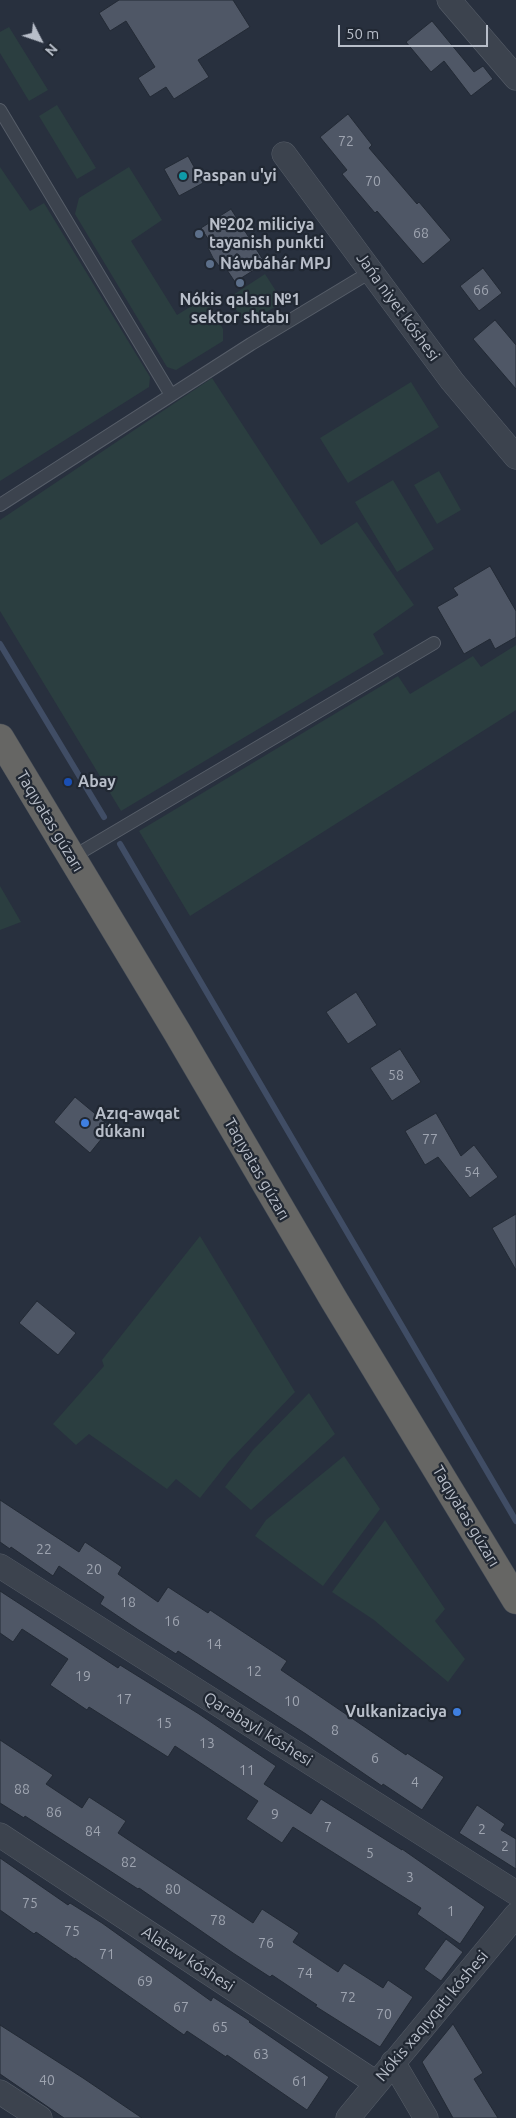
<!DOCTYPE html>
<html>
<head>
<meta charset="utf-8">
<style>
	body { margin:0 }
	#map { position:relative; width:516px; height:2118px; overflow:hidden; background:#28303e; font-family:Ubuntu,sans-serif }
	canvas { display:block }
	.north { position:absolute; left:15px; top:15px; width:50px; height:50px; -webkit-text-stroke:4px #212833; paint-order:stroke; rotate:131deg; font-size:14px; font-weight:700; line-height:20px; text-align:center; color:#b8bec9 }
	.north::after { content:''; display:block; margin:auto; width:18px; height:22px; background:#b8bec9; clip-path:polygon(50% 0,100% 100%,50% 72%,0 100%) }
	.scale { position:absolute; left:338px; top:25px; width:150px; height:22px; box-sizing:border-box; border:2px solid #b8bec9; border-top:0; padding-left:6px; font-size:15px; line-height:18px; white-space:nowrap; color:#b8bec9; -webkit-text-stroke:4px #212833; paint-order:stroke }
</style>
</head>
<body>
<div id="map">
<canvas width="516" height="2118"></canvas>
<div class="north">N</div>
<div class="scale">50 m</div>
</div>
<script>
const context = document.querySelector('canvas').getContext('2d');
context.lineJoin = 'round';
function paint(path, color) { context.fillStyle = color; context.fill(path, 'evenodd'); }
const shape = rows => new Path2D(rows.map(r => 'M' + r).join(''));
function stroke(path, color, width, dash) { context.strokeStyle = color; context.lineWidth = width; context.lineCap = dash ? 'butt' : 'round'; context.setLineDash(dash || []); context.stroke(path); }
function drawText(font, color, halo, rows, align = 'center') {
  context.font = font + ' Ubuntu,sans-serif'; context.lineWidth = 4.5; context.setLineDash([]); context.textBaseline = 'middle'; context.strokeStyle = halo; context.fillStyle = color; for (const [text, x, y, turn = 0] of rows) {
    context.save(); context.translate(x, y); context.rotate((+turn || 0) * Math.PI / 180); context.textAlign = isNaN(turn) ? turn : align; if (halo) context.strokeText(text, 0, 0); context.fillText(text, 0, 0); context.restore();
  }
}
paint(shape([
	[9,27,48,90,29,101,0,53,0,32],
	[57,105,96,168,77,179,39,116],
	[0,167,30,211,44,203,150,377,149,387,0,481],
	[129,167,162,220,131,241,177,315,206,297,223,329,223,341,176,370,167,367,75,214,79,198],
	[265,274,283,302,248,323,241,319,230,297],
	[212,378,321,545,357,522,414,605,373,634,384,654,121,811,0,611,0,520],
	[411,382,439,427,348,483,320,438],
	[439,471,461,510,437,524,414,485],
	[393,480,434,549,397,572,355,502],
	[516,645,516,710,190,916,139,831,398,676,410,694,473,656,481,667],
	[0,886,21,922,0,930],
	[200,1236,295,1392,229,1461,200,1498,176,1479,167,1489,89,1434,76,1445,53,1424,104,1366,102,1360],
	[309,1393,335,1434,251,1510,225,1487,253,1450],
	[344,1456,380,1509,323,1586,255,1536,266,1520],
	[385,1520,445,1609,435,1621,465,1659,448,1682,374,1620,332,1592]
]), '#2b3e40');
stroke(shape([
	[0,644,104,817],
	[120,844,516,1521]
]), '#404d65', 6);
const building = shape([
	[119,0,233,0,250,27,198,60,209,77,174,99,166,87,150,97,138,78,155,67,126,21,110,31,99,13,119,0],
	[432,21,474,72,483,66,493,79,471,96,444,61,431,72,406,42,432,21],
	[348,114,372,145,369,148,417,204,419,202,451,240,423,264,377,211,375,213,342,174,347,170,320,137,348,114],
	[188,156,203,183,179,196,164,169,188,156],
	[231,209,265,263,235,282,223,264,219,266,213,258,208,248,212,245,201,228,231,209],
	[483,268,502,293,479,311,460,286,483,268],
	[495,320,516,345,516,389,473,339,495,320],
	[490,566,516,611,516,637,495,649,490,639,464,654,437,607,458,595,453,588,490,566],
	[356,992,377,1025,348,1044,326,1012,356,992],
	[400,1049,421,1082,392,1101,370,1068,400,1049],
	[75,1097,111,1127,90,1153,54,1122,75,1097],
	[436,1113,461,1156,474,1145,498,1177,470,1198,438,1157,425,1165,405,1131,436,1113],
	[516,1214,516,1270,492,1228,516,1214],
	[37,1301,76,1333,58,1355,19,1323,37,1301],
	[0,1500,79,1552,85,1542,122,1567,118,1574,158,1602,168,1587,208,1613,210,1610,287,1661,281,1670,406,1755,407,1753,444,1777,422,1810,383,1784,382,1786,306,1734,178,1651,176,1654,137,1629,100,1604,104,1597,59,1566,53,1576,11,1547,10,1549,0,1542,0,1500],
	[0,1591,118,1668,120,1665,199,1714,276,1766,264,1784,311,1814,321,1799,402,1850,402,1849,485,1907,460,1944,417,1914,421,1908,293,1827,282,1843,246,1819,258,1801,175,1746,168,1757,89,1707,87,1710,50,1685,68,1659,22,1629,13,1642,0,1633,0,1591],
	[0,1740,53,1775,46,1784,82,1808,89,1797,126,1821,118,1833,253,1923,262,1909,299,1933,293,1942,338,1972,344,1963,383,1988,388,1980,413,1997,380,2047,315,2006,317,2005,272,1975,270,1977,233,1953,139,1888,138,1889,25,1816,24,1818,0,1803,0,1740],
	[477,1805,505,1824,501,1830,516,1839,516,1869,459,1833,477,1805],
	[0,1858,68,1905,70,1903,102,1923,211,2001,213,1997,250,2021,249,2022,329,2077,307,2110,227,2055,226,2057,187,2031,184,2035,75,1958,75,1959,36,1932,34,1934,0,1910,0,1858],
	[446,1939,463,1952,441,1981,424,1969,446,1939],
	[453,2024,483,2073,474,2079,498,2118,453,2118,422,2062,453,2024],
	[0,2025,83,2078,142,2118,64,2118,0,2074,0,2025]
]);
paint(building, '#4f5766');
stroke(building, '#232a35', 1);
const service = shape([
	[0,110,171,395],
	[0,505,251,344,372,271],
	[71,858,434,643]
]);
const minor = shape([
	[449,0,516,78],
	[284,154,452,381,516,457],
	[0,1566,516,1893],
	[0,1835,376,2083],
	[393,2062,426,2118],
	[0,2092,40,2118],
	[348,2118,516,1915]
]);
const trunk = shape([
	[0,738,177,1032,334,1300,516,1600]
]);
stroke(service, '#575e69', 14);
stroke(minor, '#575e69', 25);
stroke(trunk, '#444b56', 29);
stroke(service, '#3c434e', 12);
stroke(minor, '#3c434e', 24);
stroke(trunk, '#666664', 28);
for (const [x, y, r, color] of [
	[183,176,5,"#0f9aa8"],
	[199,234,5,"#5c6f8a"],
	[210,264,5,"#5c6f8a"],
	[240,283,5,"#5c6f8a"],
	[68,782,5,"#1a4fb4"],
	[85,1123,5,"#3f7fe0"],
	[457,1712,5,"#3f7fe0"]
]) { const dot = new Path2D(); dot.arc(x, y, r, 0, 2 * Math.PI); context.fillStyle = color; context.fill(dot); stroke(dot, '#212833', 2); }
drawText('14px', '#9ea4b0', null, [
	["72",346,141],
	["70",373,181],
	["68",421,233],
	["66",481,290],
	["58",396,1075],
	["77",430,1139],
	["54",472,1172],
	["22",44,1549],
	["20",94,1569],
	["18",128,1602],
	["16",172,1621],
	["14",214,1644],
	["12",254,1671],
	["19",83,1676],
	["17",124,1699],
	["10",292,1701],
	["15",164,1723],
	["8",335,1730],
	["13",207,1743],
	["6",375,1758],
	["11",247,1770],
	["4",415,1782],
	["88",22,1789],
	["86",54,1812],
	["9",275,1814],
	["7",328,1827],
	["2",482,1829],
	["84",93,1831],
	["2",505,1846],
	["5",370,1853],
	["82",129,1862],
	["3",410,1877],
	["80",173,1889],
	["75",30,1903],
	["1",451,1911],
	["78",218,1920],
	["75",72,1931],
	["76",266,1943],
	["71",107,1954],
	["74",305,1973],
	["69",145,1981],
	["72",348,1997],
	["67",181,2007],
	["70",384,2014],
	["65",220,2027],
	["63",261,2054],
	["40",47,2080],
	["61",300,2081]
]);
drawText('bold 16px', '#b8bec9', '#212833', [
	["Paspan u'yi",193,176],
	["№202 miliciya",209,225],
	["tayanish punkti",209,243],
	["Náwbáhár MPJ",220,264],
	["Nókis qalası №1",240,300,"center"],
	["sektor shtabı",240,318,"center"],
	["Abay",78,782],
	["Azıq-awqat",95,1114],
	["dúkanı",95,1132],
	["Vulkanizaciya",447,1712,"right"]
], 'left');
drawText('16px', '#b8bec9', '#212833', [
	["Jańa niyet kóshesi",398,307,54],
	["Taqıyatas gúzarı",50,821,59],
	["Taqıyatas gúzarı",257,1169,60],
	["Taqıyatas gúzarı",466,1516,59],
	["Qarabaylı kóshesi",258,1729,32],
	["Alataw kóshesi",188,1959,33],
	["Nókis xaqıyqatı kóshesi",432,2016,-50]
]);
</script>
</body>
</html>
